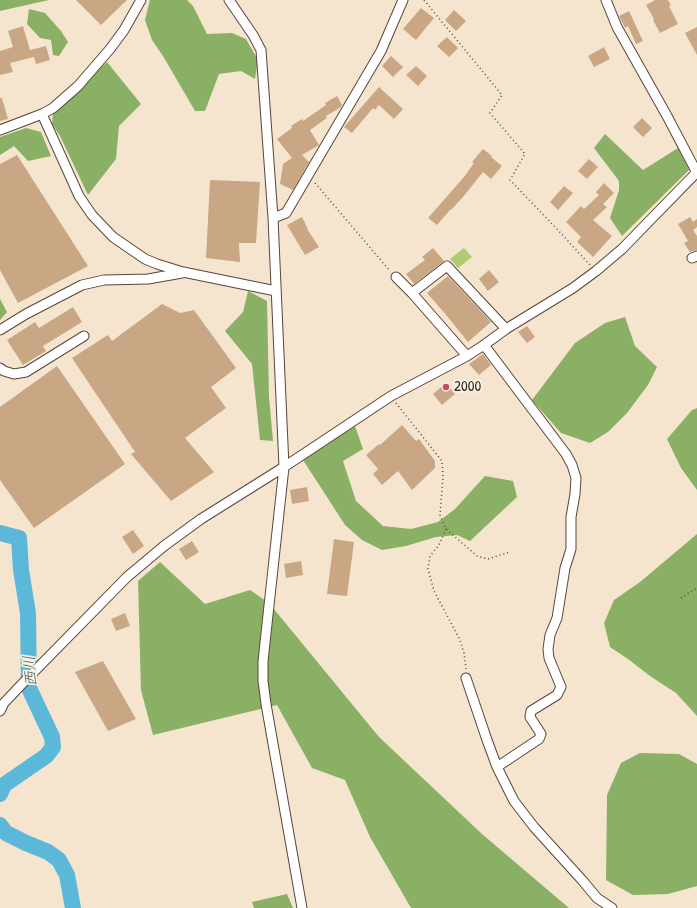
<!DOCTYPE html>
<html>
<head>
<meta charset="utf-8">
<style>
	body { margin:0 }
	canvas { display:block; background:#f5e5cf }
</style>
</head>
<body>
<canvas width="697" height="908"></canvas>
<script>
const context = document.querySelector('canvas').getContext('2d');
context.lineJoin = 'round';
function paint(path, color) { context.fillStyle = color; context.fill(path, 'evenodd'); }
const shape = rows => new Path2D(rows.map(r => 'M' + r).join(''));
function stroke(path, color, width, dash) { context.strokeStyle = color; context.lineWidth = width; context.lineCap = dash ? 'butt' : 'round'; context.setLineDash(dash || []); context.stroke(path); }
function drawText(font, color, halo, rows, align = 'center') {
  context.font = font + ' "Patrick Hand","Klee One",sans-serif'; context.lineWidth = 3.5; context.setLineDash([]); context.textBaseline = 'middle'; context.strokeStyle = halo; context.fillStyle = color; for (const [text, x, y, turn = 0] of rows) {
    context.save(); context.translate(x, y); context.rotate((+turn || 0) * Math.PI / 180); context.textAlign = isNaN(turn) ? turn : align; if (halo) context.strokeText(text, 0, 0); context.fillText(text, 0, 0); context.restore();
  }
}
paint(shape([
	[464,248,472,257,458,268,450,259]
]), '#adcc73');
paint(shape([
	[0,0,49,0,0,11],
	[150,0,187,0,193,6,207,34,232,33,246,39,258,60,255,79,241,71,219,74,205,111,195,111,163,56,152,40,145,20],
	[29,9,45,13,61,31,68,42,59,56,53,55,51,40,40,38,27,24],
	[107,62,141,104,119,126,116,159,88,195,60,136,52,124,53,113],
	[26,128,41,132,51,156,28,161,14,146,0,155,0,137],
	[605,134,643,170,678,148,689,170,622,236,610,218,619,190,619,181,594,148],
	[248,291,267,301,269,397,273,441,260,440,252,364,225,331,243,312],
	[0,299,7,312,0,320],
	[625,317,635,346,657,367,648,385,627,413,608,432,590,443,561,433,532,400,575,343,605,323],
	[697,408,697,490,681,468,667,439,692,410],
	[355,426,363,449,343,461,356,501,383,526,411,529,438,522,455,509,485,476,513,481,517,497,470,541,457,535,436,537,406,546,382,550,362,540,345,525,303,460],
	[697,534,697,716,676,693,650,676,628,659,610,647,604,623,614,600,640,582],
	[160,562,205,604,250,590,269,603,379,737,482,834,569,908,411,908,370,837,345,780,312,768,277,705,153,735,141,690,138,581],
	[640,753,679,754,697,764,697,886,668,894,633,895,606,880,607,795,621,763],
	[287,894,293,908,254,908,252,902]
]), '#8ab065');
stroke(shape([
	[0,533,19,538,21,570,28,613,29,688,52,737,53,747,46,756,4,785,0,794],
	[0,825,6,833,26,843,48,852,59,860,67,875,73,908]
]), '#5bb8d9', 16);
paint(shape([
	[76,0,127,0,101,25],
	[655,0,668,0,671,5,669,6,678,24,660,33,653,20,654,19,646,5],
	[421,8,434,18,416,40,403,29],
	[454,10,466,21,456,31,445,20],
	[629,11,643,41,636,44,628,26,625,28,619,16],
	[23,26,30,50,46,46,50,60,36,64,34,57,10,63,13,72,0,75,0,51,13,47,8,31],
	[697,27,697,55,685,33],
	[447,37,458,48,449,57,437,46],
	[604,47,610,59,594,67,588,56],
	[391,56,403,67,393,77,382,66],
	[416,66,427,76,418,86,406,75],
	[379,87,403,109,394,119,379,105,375,110,373,108,352,133,344,127],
	[337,96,342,105,341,107,326,116,327,118,310,130,319,145,302,155,309,162,293,190,280,184,283,164,292,158,277,139,292,128,291,126,302,119,303,121,326,105,325,103],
	[0,98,2,98,8,119,0,121],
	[642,118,652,128,643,137,633,127],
	[483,149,492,156,491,157,502,166,491,179,483,172,463,197,451,210,450,210,437,225,428,218,464,177,474,163,472,162],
	[17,155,88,266,18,303,0,270,0,164],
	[589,159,598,167,587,179,578,171],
	[210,180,260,182,256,243,239,243,240,262,206,258],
	[604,183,614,193,603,204,607,207,593,220,612,236,593,257,577,242,581,237,566,222,581,206,584,209,599,195,596,192],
	[564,186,573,193,558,210,550,202],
	[302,217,308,229,307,229,319,247,305,255,287,225],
	[690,217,693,222,697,219,697,227,693,230,697,236,697,250,690,252,684,243,688,241,678,224],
	[433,248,444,261,414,284,406,274,425,260,422,257],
	[489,270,499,282,488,291,479,279],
	[448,276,491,322,468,342,447,316,427,293],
	[162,304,180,313,194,310,236,368,211,387,226,408,185,438,214,472,171,501,131,454,135,452,72,358,108,335,112,341],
	[73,307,82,322,43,346,46,351,23,365,7,340,35,322,39,328],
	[527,326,535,337,527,343,518,332],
	[483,354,491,365,479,375,469,364],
	[57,366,125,464,34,528,0,480,0,407],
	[446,383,455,394,442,405,433,394],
	[402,425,416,441,419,439,435,461,435,468,412,490,398,471,382,485,373,474,378,469,366,455,379,444,380,445],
	[307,487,309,501,292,504,290,490],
	[133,530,144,546,133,554,122,537],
	[334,539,354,542,347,596,327,594],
	[192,541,199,552,186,560,179,549],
	[301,561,303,575,286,578,284,564],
	[125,613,130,626,116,631,111,619],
	[103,661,136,719,108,731,75,672]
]), '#caa784');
const minor = shape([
	[229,0,253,35,261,50,273,218,284,467,263,661,263,681,266,704,302,908],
	[606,0,617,27,667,116,697,173],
	[42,114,79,196,92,215,113,237,145,259,157,264,183,272,276,291],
	[0,130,42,114,53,108,78,86,110,49,124,30,141,0],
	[273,218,286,213,381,51,403,0],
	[692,258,697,256],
	[396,277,412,293,467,356],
	[412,293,447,266,506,329],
	[0,330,26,314,82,285,104,280,148,279,182,273],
	[484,345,566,454,572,465,576,478,575,494,571,517,571,549,565,568,557,618,550,635,548,649,549,658,561,687,557,695,531,711,530,717,541,734,539,739,497,767],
	[0,368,4,371,14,374,26,372,84,336],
	[466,678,487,740,497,767,514,801,534,827,582,880,597,898,612,908],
	[0,711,4,703,21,685,127,577,164,546,201,519,284,467,391,396,467,356,484,345,506,329,573,288,596,271,622,249,697,172]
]);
stroke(minor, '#574639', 11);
stroke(shape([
	[424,0,502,95,490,113,525,154,510,180,557,229,590,265],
	[315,183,390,271],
	[396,403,442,461,443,476,440,515,446,529,477,556,488,559,510,552],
	[446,529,439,545,430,556,428,569,434,591,460,640,464,653,466,669],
	[681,598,697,588]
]), '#574639', 1.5, [1, 3]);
stroke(minor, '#fff', 9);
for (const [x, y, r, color] of [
	[446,387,4,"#d1495b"]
]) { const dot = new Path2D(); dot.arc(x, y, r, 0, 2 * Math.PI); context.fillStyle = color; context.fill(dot); stroke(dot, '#f7f3e8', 1.5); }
drawText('15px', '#3b2a1e', '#f7f3e8', [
	["2000",454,387]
], 'left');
drawText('italic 16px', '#455556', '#f7f3e8', [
	["西川",31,671,-95]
]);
</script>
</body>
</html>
